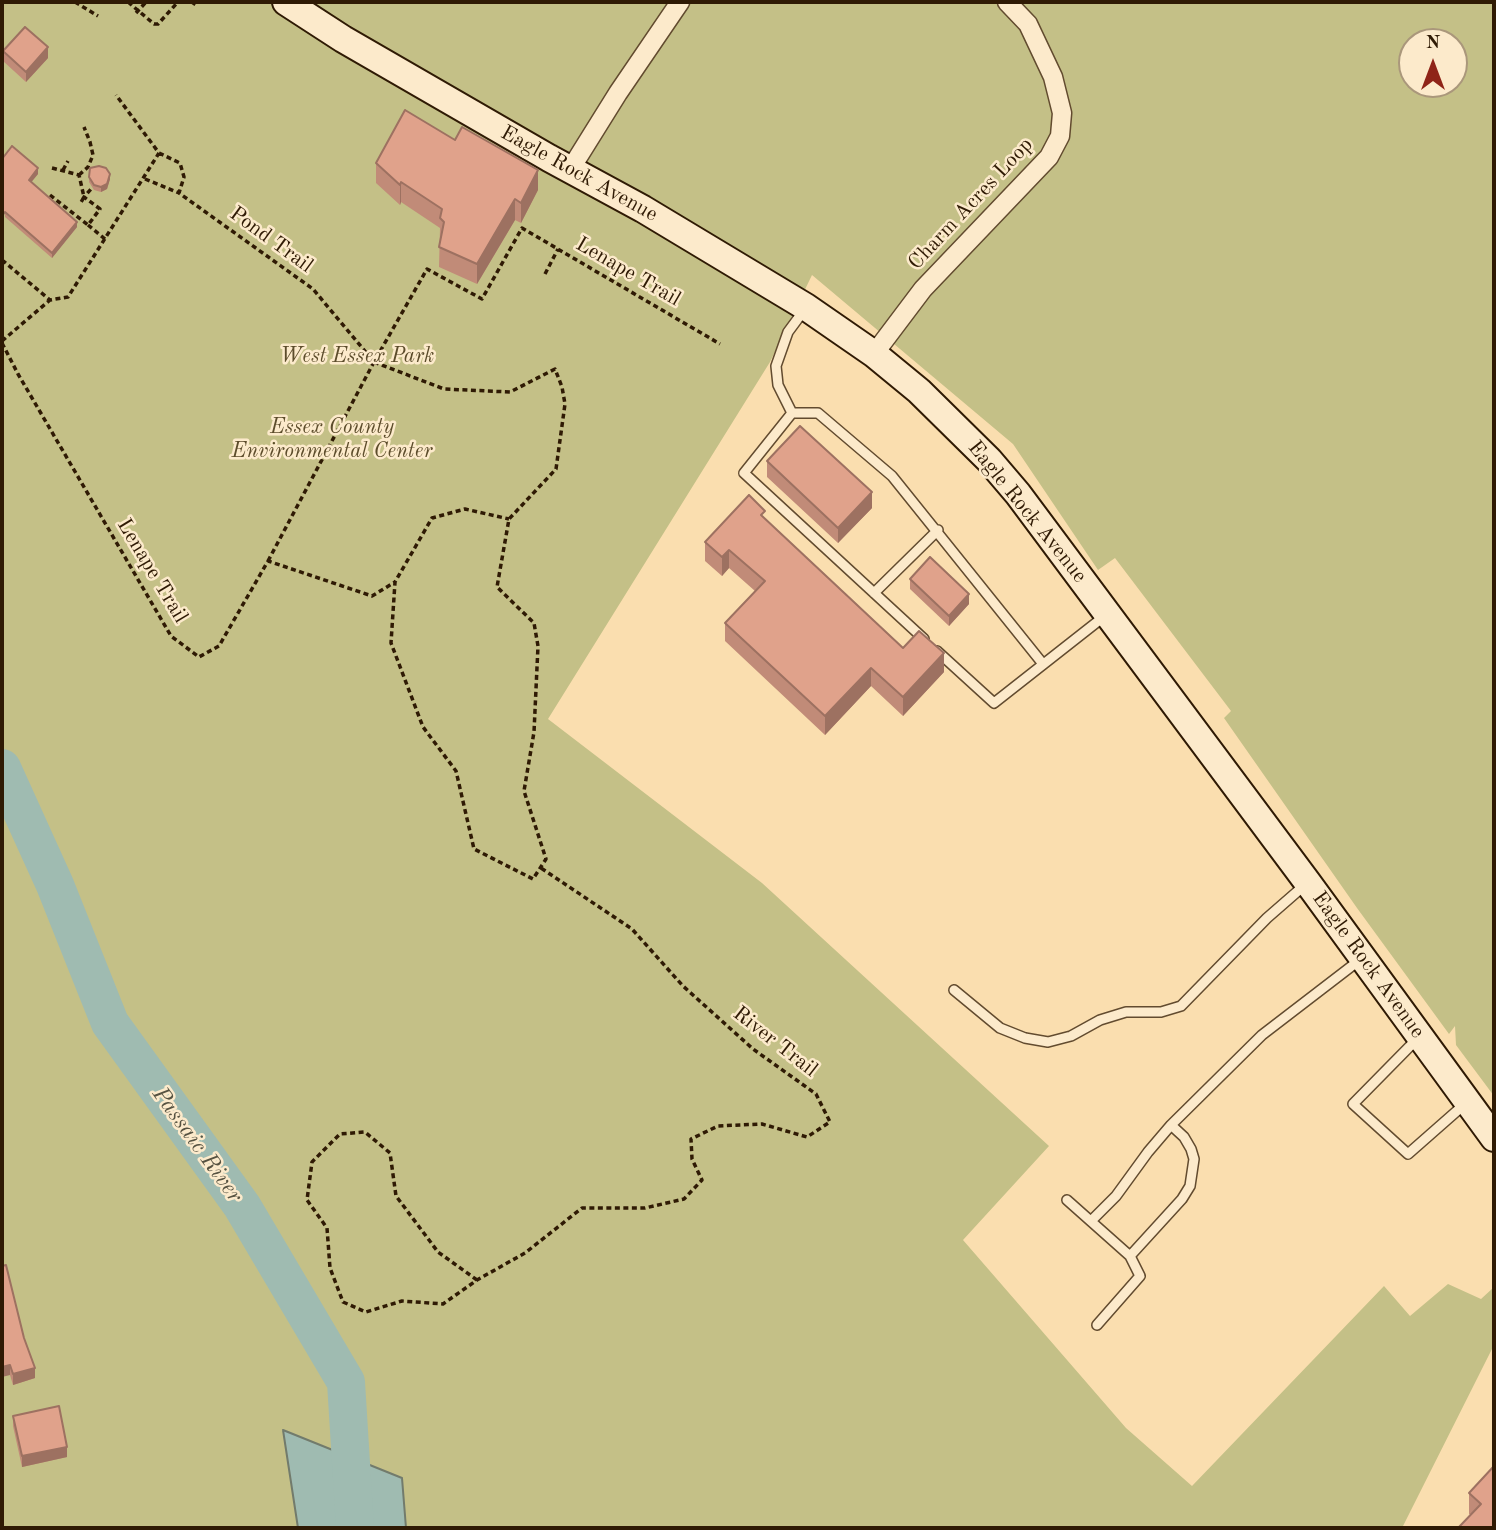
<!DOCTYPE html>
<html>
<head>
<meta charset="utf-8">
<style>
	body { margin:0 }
	#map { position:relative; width:1496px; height:1530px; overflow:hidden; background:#fadeaf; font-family:"Old Standard TT",serif }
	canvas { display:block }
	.frame { position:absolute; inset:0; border:4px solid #2f1a04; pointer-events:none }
	.north { position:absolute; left:1398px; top:28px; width:70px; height:70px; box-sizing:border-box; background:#fceacb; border:2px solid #aa977b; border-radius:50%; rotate:0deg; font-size:19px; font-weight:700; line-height:28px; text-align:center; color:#2f1a04 }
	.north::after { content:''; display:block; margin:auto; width:24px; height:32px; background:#8f2418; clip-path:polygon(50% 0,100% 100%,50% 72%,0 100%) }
</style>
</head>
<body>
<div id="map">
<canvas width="1496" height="1530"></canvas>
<div class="frame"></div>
<div class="north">N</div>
</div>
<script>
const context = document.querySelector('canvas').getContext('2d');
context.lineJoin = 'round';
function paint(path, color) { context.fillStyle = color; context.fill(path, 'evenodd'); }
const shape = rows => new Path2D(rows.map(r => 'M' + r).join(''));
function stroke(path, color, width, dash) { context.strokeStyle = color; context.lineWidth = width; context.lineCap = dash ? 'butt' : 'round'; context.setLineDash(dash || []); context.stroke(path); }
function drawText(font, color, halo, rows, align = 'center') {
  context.font = font + ' "Old Standard TT",serif'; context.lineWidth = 5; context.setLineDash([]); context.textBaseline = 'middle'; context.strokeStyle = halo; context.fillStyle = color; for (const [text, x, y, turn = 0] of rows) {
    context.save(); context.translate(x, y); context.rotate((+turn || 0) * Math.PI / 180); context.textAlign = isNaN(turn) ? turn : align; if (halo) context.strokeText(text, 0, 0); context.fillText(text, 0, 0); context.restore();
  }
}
paint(shape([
	[2,2,1494,2,1494,1096,1456,1045,1455,1026,1449,1034,1357,908,1224,718,1231,711,1115,558,1098,570,1013,444,812,275,770,362,548,719,762,883,1049,1146,963,1240,1126,1428,1192,1486,1384,1286,1410,1316,1448,1284,1481,1299,1494,1287,1494,1345,1402,1528,406,1528,402,1478,283,1431,298,1528,2,1528],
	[1412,42,1454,42,1454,84,1412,84]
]), '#c4c087');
const water = shape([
	[283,1430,402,1478,406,1528,298,1528,283,1430]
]);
paint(water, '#9fbbb1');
stroke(water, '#727b6c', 2);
stroke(shape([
	[2,768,55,885,110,1023,242,1206,346,1382,355,1528]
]), '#9fbbb1', 38);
const service = shape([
	[805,309,788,332,776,366,778,385,792,413,744,473,924,639],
	[792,413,818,413,892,476,1043,664],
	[874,593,938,530],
	[937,651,994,703,1106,615],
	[954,990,1000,1028,1025,1038,1048,1042,1071,1036,1100,1020,1126,1012,1161,1012,1181,1006,1267,918,1306,884],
	[1418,1038,1353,1104,1408,1154,1466,1103],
	[1067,1200,1130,1256,1140,1276,1097,1325],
	[1092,1220,1116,1196,1148,1152,1171,1125,1262,1035,1361,959],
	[1130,1256,1182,1199,1190,1186,1194,1159,1191,1149,1184,1137,1171,1125]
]);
const minor = shape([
	[570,170,618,93,680,2],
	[874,354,923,289,1049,157,1060,136,1062,113,1053,77,1028,24,1007,2]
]);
const secondary = shape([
	[286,2,343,39,549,158,643,209,806,307,874,354,919,391,989,460,1018,494,1308,883,1494,1138]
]);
stroke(service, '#624b2f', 12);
stroke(minor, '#624b2f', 21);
stroke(secondary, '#2f1a04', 30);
stroke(shape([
	[75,2,98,16],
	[128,2,154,24,158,24,178,2],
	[193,5,195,2],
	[136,13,146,2],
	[2,143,2,144],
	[159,153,180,163,184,177,179,193,313,289,374,362,444,389,510,392,555,369,562,387,565,404,556,469,509,519,497,587,534,623,538,646,534,732,524,791,546,859,533,879,474,849,456,771,423,727,391,643,395,582,432,518,465,509,509,519],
	[52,168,79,175,84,197,80,204],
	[63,170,68,161],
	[79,175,88,167,93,155,90,142,84,127],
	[145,179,179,193],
	[50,195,88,225,100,209,84,197,92,188],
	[88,225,105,239],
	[2,260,50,300,68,297,159,153,116,95],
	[545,274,558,249],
	[2,341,50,300],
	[2,343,18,374,171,636,199,657,219,646,268,561,372,596,395,582],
	[268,561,374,362,427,269,482,299,522,228,720,344],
	[477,1280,438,1252,396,1196,390,1153,365,1132,340,1134,312,1162,307,1200,327,1228,330,1268,343,1302,366,1312,402,1301,443,1304,477,1280,525,1253,582,1208,645,1208,684,1199,702,1180,692,1159,691,1139,718,1126,762,1124,807,1137,830,1122,816,1094,753,1049,683,986,632,929,541,868]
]), '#2f1a04', 3.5, [5, 3.5]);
stroke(service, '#fceacb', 9);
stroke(minor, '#fceacb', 18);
stroke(secondary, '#fceacb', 26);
paint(shape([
	[3,51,48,58,26,82,3,61],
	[455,140,538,190,521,223,515,220,477,284,439,267,440,228,401,202,400,205,376,183,376,163],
	[2,159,38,174,31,182,77,227,52,258,5,217],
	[90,168,110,179,107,189,101,192,94,190,89,182],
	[767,461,872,508,838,543,767,477],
	[765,519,903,648,944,672,903,716,871,686,825,735,725,641,725,623,755,591,729,568,722,576,705,561,705,542],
	[910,579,969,604,949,626,910,589],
	[2,1266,35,1378,13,1385,10,1375],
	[13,1416,67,1457,22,1467,13,1426],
	[1494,1466,1494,1528,1469,1514,1469,1493]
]), '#c18b78');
paint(shape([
	[48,47,48,58,26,82,26,72],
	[38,168,38,174,29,185,29,180],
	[538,170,538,190,521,223,521,203],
	[110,174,110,179,107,189,101,192,101,187],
	[401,182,401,202,400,205,400,185],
	[515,199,515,220,477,284,477,264],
	[77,222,77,227,52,258,52,253],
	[872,492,872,508,838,543,838,528],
	[729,550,729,568,722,576,722,557],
	[969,594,969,604,949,626,949,616],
	[944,653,944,672,903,716,903,697],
	[871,668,871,686,825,735,825,716],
	[10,1365,10,1375,2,1377,2,1367],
	[35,1368,35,1378,13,1385,13,1374],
	[67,1447,67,1457,22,1467,22,1456]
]), '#9d7161');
const building = shape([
	[25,27,48,47,26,72,3,51,25,27],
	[405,110,455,140,462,127,538,170,521,203,515,199,477,264,439,247,444,222,440,218,442,209,401,182,400,185,376,163,405,110],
	[12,146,38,168,29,180,77,222,52,253,5,212,2,216,2,159,12,146],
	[99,166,106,168,110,174,107,184,101,187,94,185,89,177,90,168,99,166],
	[800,426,872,492,838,528,767,461,800,426],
	[749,495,765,511,761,515,903,648,919,631,944,653,903,697,871,668,825,716,725,623,765,581,729,550,722,557,705,542,749,495],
	[930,557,969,594,949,616,910,579,930,557],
	[6,1265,24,1338,35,1368,13,1374,10,1365,2,1367,2,1266,6,1265],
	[59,1406,67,1447,22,1456,13,1416,59,1406],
	[1494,1466,1494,1528,1458,1528,1481,1504,1469,1493,1494,1466]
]);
paint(building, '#e0a28b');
stroke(building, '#9d7161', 2);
drawText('21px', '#2f1a04', '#fceacb', [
	["Eagle Rock Avenue",579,174,29],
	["Charm Acres Loop",971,204,-47],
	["Pond Trail",271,240,36],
	["Lenape Trail",628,272,30],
	["Eagle Rock Avenue",1027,512,51],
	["Lenape Trail",152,571,59],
	["Eagle Rock Avenue",1368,965,54],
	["River Trail",775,1042,38]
]);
drawText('italic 21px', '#5c4c2b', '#fceacb', [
	["West Essex Park",357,356],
	["Essex County",332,427],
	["Environmental Center",332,451]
]);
drawText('italic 23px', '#565241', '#fceacb', [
	["Passaic River",197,1145,54]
]);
</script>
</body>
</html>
